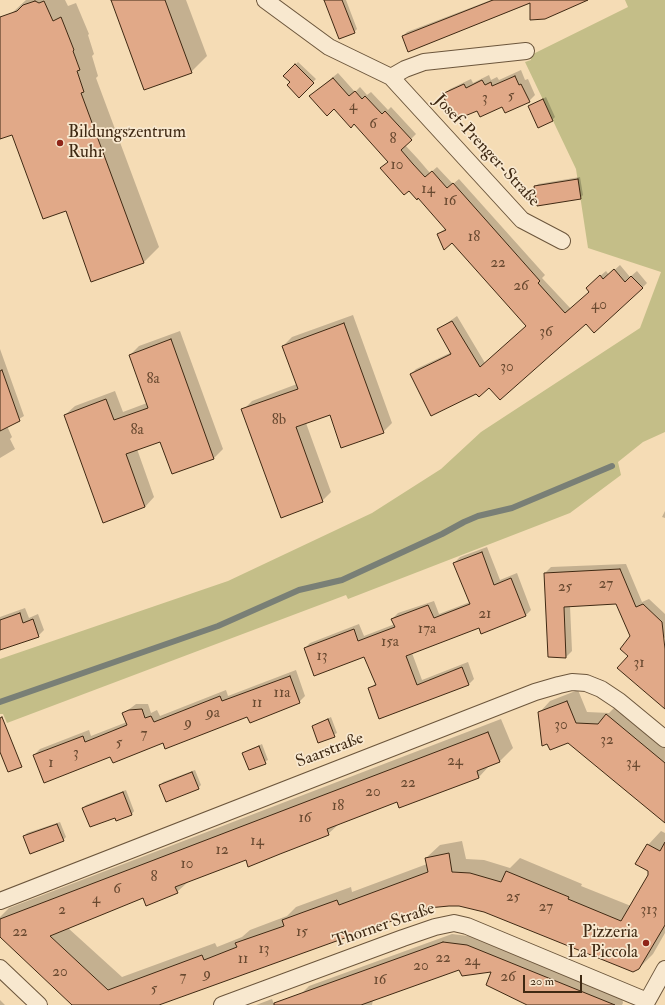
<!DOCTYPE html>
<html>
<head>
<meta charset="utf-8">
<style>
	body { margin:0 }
	#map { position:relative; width:665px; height:1005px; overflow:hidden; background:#f5dcb5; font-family:"IM FELL Double Pica",serif }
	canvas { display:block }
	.scale { position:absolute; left:523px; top:975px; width:59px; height:18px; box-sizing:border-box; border:2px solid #3f2913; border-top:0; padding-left:5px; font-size:12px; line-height:14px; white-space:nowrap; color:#3f2913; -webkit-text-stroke:3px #f8e8cf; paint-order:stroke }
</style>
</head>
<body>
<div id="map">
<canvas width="665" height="1005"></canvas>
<div class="scale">20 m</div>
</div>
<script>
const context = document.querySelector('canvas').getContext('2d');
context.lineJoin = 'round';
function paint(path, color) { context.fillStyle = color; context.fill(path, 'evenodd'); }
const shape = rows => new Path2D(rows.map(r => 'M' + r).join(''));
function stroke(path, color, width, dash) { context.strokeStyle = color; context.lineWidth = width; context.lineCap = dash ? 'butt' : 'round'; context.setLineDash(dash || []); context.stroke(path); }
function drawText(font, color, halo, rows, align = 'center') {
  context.font = font + ' "IM FELL Double Pica",serif'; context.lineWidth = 3.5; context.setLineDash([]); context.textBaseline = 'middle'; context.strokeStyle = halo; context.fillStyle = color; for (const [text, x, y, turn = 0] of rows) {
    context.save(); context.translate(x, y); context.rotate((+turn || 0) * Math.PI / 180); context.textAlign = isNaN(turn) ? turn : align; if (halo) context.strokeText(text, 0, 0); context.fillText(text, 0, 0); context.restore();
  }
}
paint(shape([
	[625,0,665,0,665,432,643,442,618,462,621,475,570,513,348,599,346,595,7,723,3,714,0,714,0,659,228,581,372,513,441,469,481,432,640,328,661,272,588,248,576,169,525,62,531,60,531,55,628,7]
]), '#c4be88');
paint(shape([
	[26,0,65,0,68,6,76,3,89,34,88,35,94,54,92,56,98,76,96,78,159,247,144,262,66,209,13,133,0,138,0,37,12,13],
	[112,0,186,0,207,56,191,72],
	[325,0,346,0,357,29,354,32],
	[491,0,584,0,531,3,409,51,403,36,407,32],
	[298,62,316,79,299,96,291,82,284,76],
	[521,70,525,80,528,79,535,95,529,101,477,110,443,95,450,89,471,79,473,83,489,75,491,80,497,77,499,80],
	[338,73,355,92,360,87,367,95,371,92,388,110,391,107,416,134,405,145,418,159,430,173,437,167,453,184,459,179,545,275,542,278,571,309,590,292,592,283,606,271,609,275,620,265,630,277,637,271,647,283,642,288,489,387,476,393,411,374,416,369,452,352,439,329,457,316,485,363,527,326,452,242,438,234,446,228,354,123,334,108,310,96],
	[546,97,555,117,552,120,529,107],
	[580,177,583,195,580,198,535,187,538,184],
	[353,315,392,423,383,432,330,414,306,423,331,492,322,501,243,410,252,401,297,384,283,346,292,337],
	[180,331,223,449,214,458,172,473,161,440,137,449,154,497,145,507,65,415,75,406,115,391,123,412,147,403,130,355,139,346],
	[0,349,24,416,7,426,12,437,10,439,15,449,0,458],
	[665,511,665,518,662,517],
	[487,547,500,580,517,573,531,610,526,615,480,627,412,653,422,680,468,662,474,679,469,684,379,718,369,689,376,683,365,656,305,648,310,643,359,624,364,636,395,624,392,619,398,613,434,601,439,614,470,602,454,563,460,557],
	[626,564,642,602,649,599,665,614,665,638,621,613,617,603,570,606,572,651,566,657,545,573,551,567],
	[25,608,29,618,38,614,44,630,38,636,0,649,0,617],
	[296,670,305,696,299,702,248,715,164,742,111,756,34,755,40,749,89,730,91,736,127,722,123,714,136,704,148,704,151,713,157,710,160,716,226,690,228,696],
	[578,690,587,712,609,713,618,704,665,742,665,822,539,713,550,701],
	[331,717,337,733,319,742,313,726],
	[501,719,513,748,499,762,490,765,479,777,398,801,340,823,328,834,246,859,189,881,177,892,144,897,68,928,122,977,215,943,217,947,242,937,250,930,287,916,296,907,315,900,351,887,352,892,427,864,426,858,440,845,462,841,466,859,484,860,510,868,520,858,582,884,581,886,631,906,648,875,648,845,661,831,665,833,665,933,653,954,639,968,484,911,459,905,428,907,157,1005,75,1005,0,936,0,917,9,908],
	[262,744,268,760,249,769,243,753],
	[195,770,201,785,198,788,161,785,163,782],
	[126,790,134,811,132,814,116,820,115,816,83,808,86,805],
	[60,822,66,837,63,840,24,836,27,833],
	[452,934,476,937,622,998,623,1003,622,1005,531,1005,493,971,459,969,373,1000,372,1005,256,1005,272,999,274,1004,302,993,309,986],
	[0,1000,5,1005,0,1005]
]), '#0003');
stroke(shape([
	[0,702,218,626,299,590,342,580,442,534,464,522,478,516,512,508,612,466]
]), '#797f76', 6);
const building = shape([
	[111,0,165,0,192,73,144,90,111,0],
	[324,0,342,0,355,33,339,39,324,0],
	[493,0,588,0,545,19,530,20,530,3,408,52,402,36,493,0],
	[35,1,39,3,44,1,53,21,61,17,74,50,73,51,80,70,77,71,84,92,81,93,144,263,91,282,66,211,43,219,12,135,0,139,0,17,17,11,23,5,35,1],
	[295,64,314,83,299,98,287,85,290,82,283,76,295,64],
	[515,76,519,85,521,84,530,102,505,113,502,107,480,117,477,111,455,120,442,94,464,84,466,88,482,80,485,85,491,82,492,86,515,76],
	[333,78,349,96,355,91,362,99,365,96,382,114,385,111,412,140,401,150,413,164,425,177,432,171,447,188,453,183,540,281,538,283,565,313,589,292,586,288,600,275,603,279,614,269,625,282,631,276,643,288,594,333,586,324,500,400,489,388,479,397,476,394,431,416,410,374,451,354,437,329,452,321,480,367,526,326,452,243,444,250,437,234,446,230,418,198,417,200,409,191,404,195,380,168,388,162,354,124,351,128,334,109,327,116,309,96,333,78],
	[543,99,553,121,538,128,528,106,543,99],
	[578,179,581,199,537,206,534,186,578,179],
	[344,323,384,433,341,448,330,415,296,427,323,502,281,518,241,409,298,389,282,346,344,323],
	[171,339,214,459,172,474,160,442,126,454,145,507,103,523,64,415,106,399,114,420,148,408,129,355,171,339],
	[2,370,20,421,0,431,0,371,2,370],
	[482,552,494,585,511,578,526,616,481,634,479,628,406,656,417,685,462,667,469,685,379,719,368,688,376,685,364,657,314,676,304,648,354,629,358,641,395,627,391,619,428,605,434,618,470,604,453,563,482,552],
	[620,569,636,607,643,604,662,622,665,649,665,709,617,668,628,656,620,649,630,636,616,604,564,607,566,658,548,657,544,573,620,569],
	[20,613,23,623,33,619,39,637,0,650,0,620,20,613],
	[290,676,300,703,250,723,247,717,165,749,163,743,113,763,110,757,44,783,33,755,83,736,85,742,127,725,122,713,129,710,142,709,145,718,151,716,154,722,220,696,222,701,290,676],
	[567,701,576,723,598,724,606,714,665,763,665,823,568,743,550,750,547,744,542,746,538,712,567,701],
	[2,717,22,767,8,772,0,752,0,718,2,717],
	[328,719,335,737,318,743,312,726,328,719],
	[488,732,500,762,477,771,479,778,399,808,397,802,327,829,329,835,280,854,248,867,246,860,175,887,178,893,146,906,143,898,50,936,108,990,202,955,204,960,237,947,235,943,284,926,282,920,301,913,337,900,339,905,428,872,425,858,449,853,452,872,470,873,501,882,506,871,569,897,568,899,621,921,648,875,648,871,635,864,647,844,660,851,665,842,665,925,639,969,633,972,484,912,459,906,449,906,428,908,159,1005,72,1005,0,937,0,919,488,732],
	[259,746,266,764,249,770,242,753,259,746],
	[192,772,199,789,166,802,159,785,192,772],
	[123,792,132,815,116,821,115,818,90,827,82,808,123,792],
	[57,824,64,841,30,854,23,836,57,824],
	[443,942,467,945,615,1005,527,1005,486,985,491,972,462,976,459,970,361,1005,274,1005,274,1003,443,942]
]);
paint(building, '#e1a988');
stroke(building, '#3f2913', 1);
const minor = shape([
	[265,0,329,47,391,77,522,220,562,241],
	[391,77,405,69,424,62,526,51],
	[0,901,535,692,559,685,572,682,586,683,601,689,619,701,665,739],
	[0,968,39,1005],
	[222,1005,403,938,435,927,454,923,467,926,647,1001],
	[645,1005,665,969]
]);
stroke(minor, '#6c563c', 18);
stroke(minor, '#f8e8cf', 16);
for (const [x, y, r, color] of [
	[60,143,4,"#8f2418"],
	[646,943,4,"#8f2418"]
]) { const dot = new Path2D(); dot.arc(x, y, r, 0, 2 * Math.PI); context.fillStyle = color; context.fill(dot); stroke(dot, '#f8e8cf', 1.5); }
drawText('15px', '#684930', null, [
	["5",511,97],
	["3",485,99],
	["4",353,107],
	["6",373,125],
	["8",393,140],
	["10",397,166],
	["14",428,190],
	["16",450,202],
	["18",474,238],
	["22",498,264],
	["26",521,287],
	["40",599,306],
	["36",546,333],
	["30",507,368],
	["8a",153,380],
	["8b",279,421],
	["8a",137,431],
	["27",606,585],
	["25",565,588],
	["21",485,615],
	["17a",427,630],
	["15a",390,643],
	["13",322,657],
	["31",639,664],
	["11a",282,694],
	["11",257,704],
	["9a",213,714],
	["9",188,724],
	["30",561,726],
	["7",144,735],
	["32",607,741],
	["5",119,744],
	["3",76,754],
	["24",455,762],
	["1",51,764],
	["34",633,764],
	["22",408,784],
	["20",373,793],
	["18",338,807],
	["16",305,819],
	["14",257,842],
	["12",222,851],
	["10",187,865],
	["8",154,878],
	["6",117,890],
	["25",513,898],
	["4",96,900],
	["27",546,908],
	["2",62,911],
	["313",649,911],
	["22",20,933],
	["15",302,933],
	["13",264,950],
	["22",443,959],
	["11",243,960],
	["24",472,962],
	["20",421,967],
	["20",60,973],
	["9",207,975],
	["7",183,978],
	["26",508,978],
	["16",380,981],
	["5",154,990]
]);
drawText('17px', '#3f2913', '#f8e8cf', [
	["Bildungszentrum",68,133],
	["Ruhr",68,153],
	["Pizzeria",638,933,"right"],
	["La Piccola",638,953,"right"]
], 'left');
drawText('17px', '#3f2913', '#f8e8cf', [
	["Josef-Prenger-Straße",486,151,47],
	["Saarstraße",330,751,-21],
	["Thorner Straße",384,926,-19]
]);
</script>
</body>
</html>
